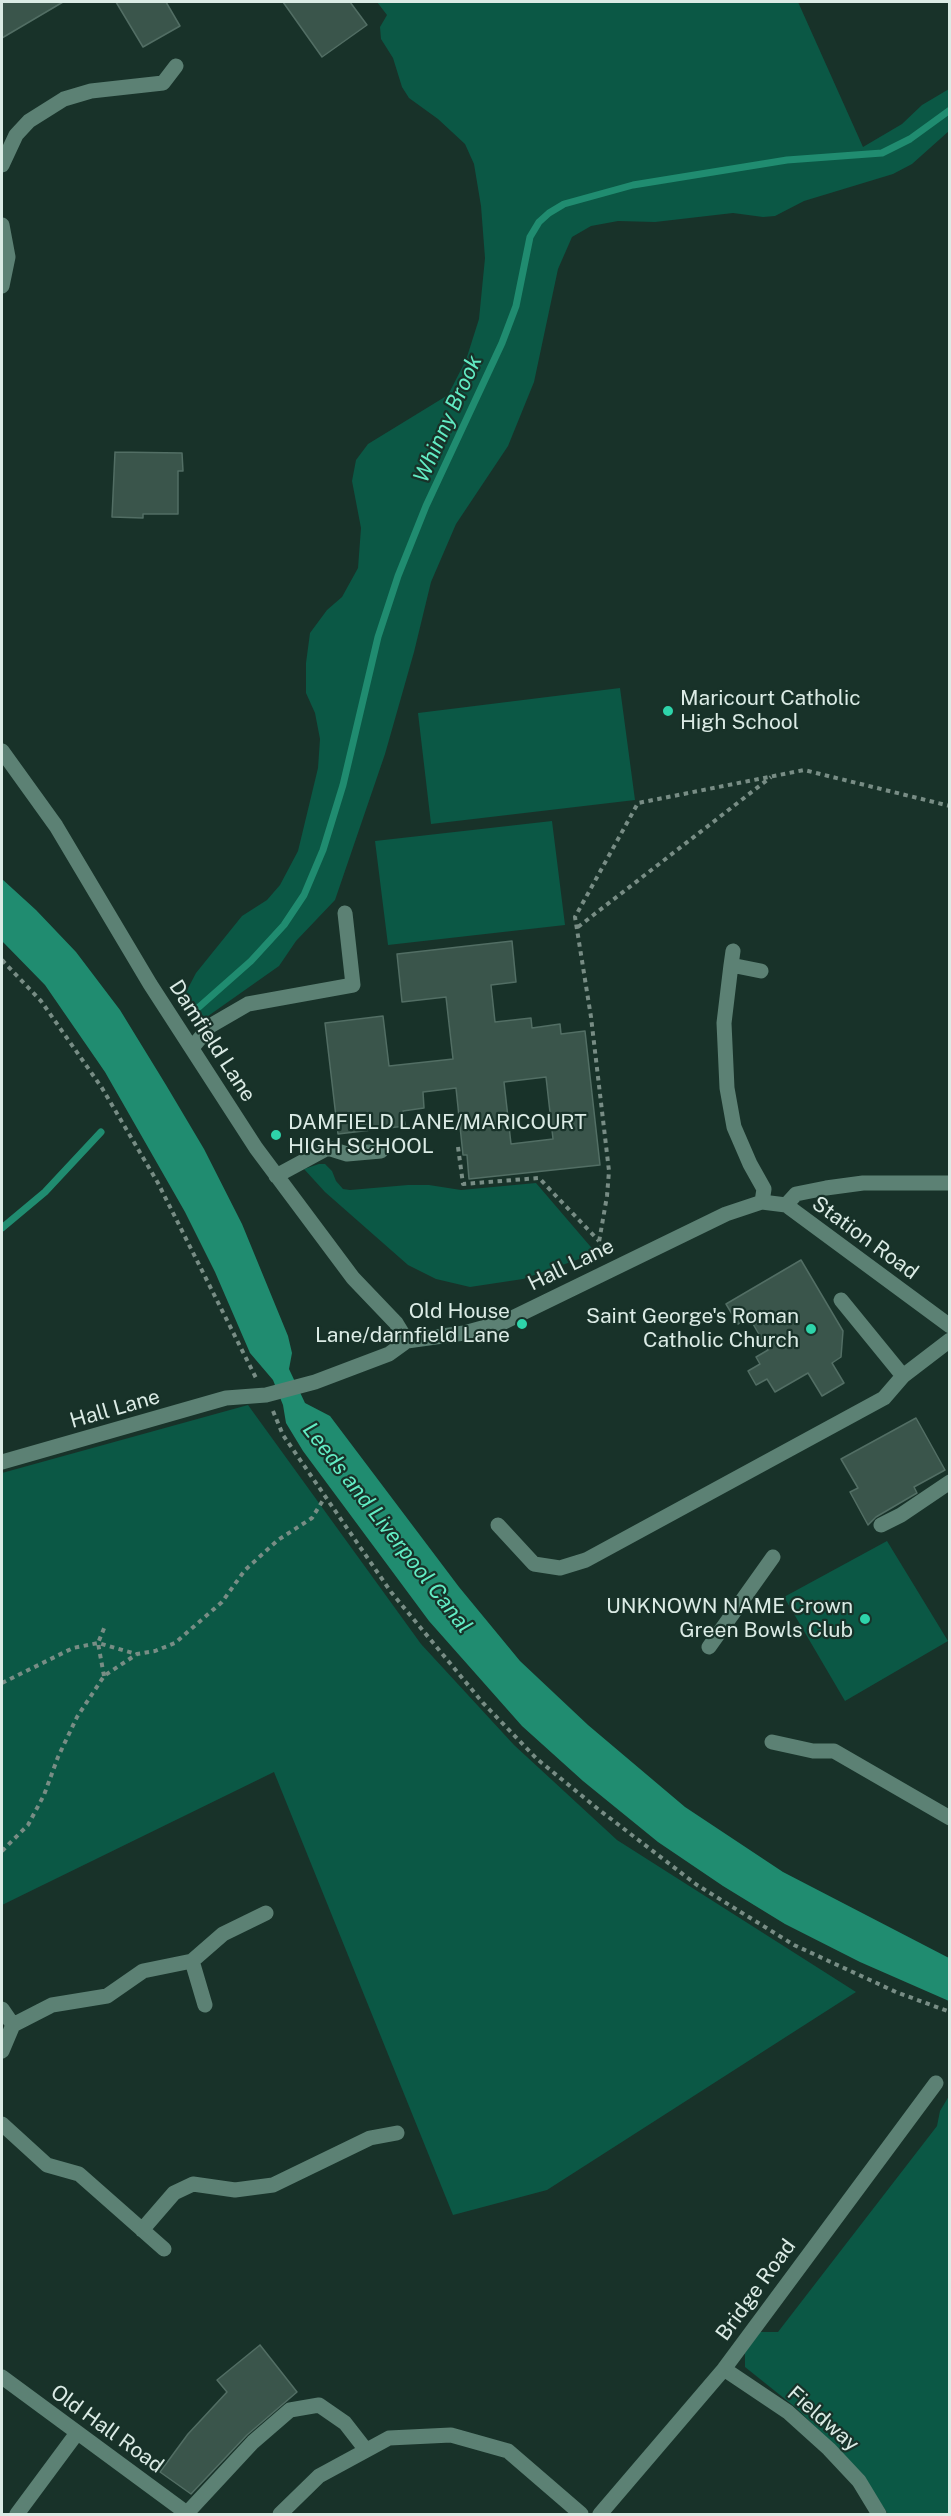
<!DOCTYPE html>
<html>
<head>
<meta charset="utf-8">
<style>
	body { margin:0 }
	#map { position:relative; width:951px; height:2516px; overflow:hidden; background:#183229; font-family:"Public Sans",sans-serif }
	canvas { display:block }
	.frame { position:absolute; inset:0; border:3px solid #dbebe5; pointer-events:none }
</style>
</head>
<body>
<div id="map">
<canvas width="951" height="2516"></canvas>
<div class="frame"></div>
</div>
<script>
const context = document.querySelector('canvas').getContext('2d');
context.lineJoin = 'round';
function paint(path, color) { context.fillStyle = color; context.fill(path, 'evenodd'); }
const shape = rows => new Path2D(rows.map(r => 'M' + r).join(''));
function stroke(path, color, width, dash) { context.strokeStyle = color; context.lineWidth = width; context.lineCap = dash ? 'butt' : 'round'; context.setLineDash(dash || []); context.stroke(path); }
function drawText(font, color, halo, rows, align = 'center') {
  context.font = font + ' "Public Sans",sans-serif'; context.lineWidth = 4.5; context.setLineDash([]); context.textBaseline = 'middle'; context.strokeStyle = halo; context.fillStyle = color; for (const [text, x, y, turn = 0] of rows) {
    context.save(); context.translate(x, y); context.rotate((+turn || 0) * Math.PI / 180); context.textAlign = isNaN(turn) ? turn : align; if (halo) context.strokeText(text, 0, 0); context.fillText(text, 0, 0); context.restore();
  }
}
paint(shape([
	[377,2,798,2,863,147,902,124,922,105,949,89,949,131,912,164,893,174,804,201,775,216,763,217,733,213,655,222,618,221,591,226,572,237,558,269,534,382,508,446,456,524,431,582,414,652,385,754,335,900,296,941,279,966,201,1021,185,994,196,973,242,916,267,900,280,885,298,851,318,768,320,739,315,713,306,693,306,663,310,633,327,610,342,597,358,568,361,528,352,481,356,460,368,444,448,395,466,360,479,319,485,258,481,206,474,164,465,144,438,119,409,98,402,87,393,58,381,39,380,27,387,15],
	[620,688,635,800,431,824,418,713],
	[552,821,565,925,388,945,375,841],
	[319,1164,325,1164,332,1171,336,1181,343,1189,350,1190,408,1185,429,1185,461,1190,536,1183,596,1253,523,1279,470,1287,436,1279,408,1265,325,1192,304,1169],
	[248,1405,421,1644,514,1745,617,1840,856,1992,547,2190,453,2215,274,1772,2,1905,2,1473],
	[887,1541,948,1641,845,1701,784,1597],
	[949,2096,949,2514,888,2514,865,2479,833,2444,795,2407,745,2367,745,2353,760,2332,778,2332,937,2126,940,2111]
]), '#0b5845');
paint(shape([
	[2,879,36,910,76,952,120,1010,166,1085,204,1149,242,1224,288,1336,292,1353,289,1369,305,1403,330,1416,459,1587,520,1661,588,1725,685,1807,783,1872,949,1958,949,2001,860,1962,785,1924,723,1886,658,1842,583,1781,522,1726,429,1621,303,1451,286,1423,283,1405,273,1380,250,1353,215,1272,185,1212,105,1072,45,985,2,941]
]), '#208c70');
stroke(shape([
	[199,1007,251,961,284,925,304,895,323,850,343,785,378,637,398,576,426,506,502,343,516,306,530,237,539,222,549,213,564,204,633,185,787,160,882,153,910,139,950,110],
	[2,1228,45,1192,101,1132]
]), '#208c70', 7);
const building = shape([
	[2,2,63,2,2,38,2,2],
	[116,2,166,2,180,26,143,47,116,2],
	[283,2,350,2,367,25,322,57,283,2],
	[115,452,182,453,183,471,178,471,178,514,143,514,143,518,112,517,115,452],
	[512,941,516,982,491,985,495,1022,531,1018,532,1028,560,1024,561,1034,585,1031,600,1165,469,1179,467,1155,463,1155,456,1088,423,1092,424,1108,403,1111,405,1126,338,1134,325,1023,383,1016,389,1066,453,1059,446,997,402,1002,397,954,512,941],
	[546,1077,553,1139,511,1144,504,1082,546,1077],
	[801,1260,843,1331,841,1357,832,1363,844,1383,822,1396,808,1373,775,1392,767,1379,756,1385,748,1371,760,1364,756,1357,768,1350,749,1317,738,1324,726,1304,801,1260],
	[916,1418,945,1470,914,1487,917,1493,876,1517,868,1525,850,1492,858,1488,841,1459,916,1418],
	[260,2345,297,2392,247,2435,191,2494,160,2472,188,2434,227,2392,217,2380,260,2345]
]);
paint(building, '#3a554b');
stroke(building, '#526e64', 1.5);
stroke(shape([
	[578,927,771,777],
	[2,960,41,1001,102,1088,158,1183,257,1380],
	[458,1147,463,1184,539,1178,599,1241],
	[603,1249,599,1242,607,1196,609,1171,591,1017,575,917,638,803,804,770,950,806],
	[273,1411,283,1435,391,1592,483,1703,537,1759,598,1809,697,1885,794,1945,896,1992,950,2012],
	[104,1676,98,1643,105,1626],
	[2,1683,73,1648,98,1643,136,1654],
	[2,1851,28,1825,44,1795,58,1757,77,1717,104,1676,137,1654,155,1651,175,1643,222,1602,245,1570,278,1540,312,1518,325,1497]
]), '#788d85', 4, [4.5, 4.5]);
stroke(shape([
	[2,165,16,135,29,121,64,99,91,91,163,83,176,66],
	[2,225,8,257,2,286],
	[2,751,56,826,150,984,256,1148,353,1278,396,1323,407,1341],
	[733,951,731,965,761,971],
	[731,965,724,1023,727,1088,734,1127,750,1164,764,1189,762,1202],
	[192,1048,210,1026,248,1004,353,985,345,913],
	[276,1176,326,1149,331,1149,347,1154,381,1151],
	[786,1205,796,1194,826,1188,863,1183,950,1183],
	[841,1300,903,1376],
	[2,1462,226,1398,266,1395,315,1382,389,1354,407,1341,464,1333,504,1322,726,1214,762,1202,786,1205,950,1326],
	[498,1525,534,1564,560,1568,586,1560,884,1398,903,1376,950,1340],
	[881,1525,901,1515,950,1482],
	[709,1647,773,1557],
	[772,1742,813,1751,834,1751,950,1818],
	[192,1961,205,2005],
	[2,2009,13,2025],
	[2,2051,13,2025,52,2005,107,1996,143,1971,192,1961,223,1934,266,1913],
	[2,2124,47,2165,79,2174,164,2249],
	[142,2230,174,2193,193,2184,235,2190,273,2185,370,2138,397,2133],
	[724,2369,788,2412,829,2449,859,2481,879,2514],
	[2,2377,188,2514],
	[187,2513,253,2442,290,2410,319,2405,345,2423,366,2450],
	[17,2514,77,2433],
	[280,2514,319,2476,389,2438,451,2435,508,2451,581,2514],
	[600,2514,724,2369,936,2083]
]), '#5c8174', 15);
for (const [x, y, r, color] of [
	[668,711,6,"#2ed4aa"],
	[276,1135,6,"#2ed4aa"],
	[522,1324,6,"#2ed4aa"],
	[811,1329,6,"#2ed4aa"],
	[865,1619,6,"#2ed4aa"]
]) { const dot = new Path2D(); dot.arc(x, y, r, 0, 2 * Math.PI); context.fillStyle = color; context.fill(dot); stroke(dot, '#183229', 2); }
drawText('21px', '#dbebe5', '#183229', [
	["Maricourt Catholic",680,699,"left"],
	["High School",680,723,"left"],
	["DAMFIELD LANE/MARICOURT",288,1123,"left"],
	["HIGH SCHOOL",288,1147,"left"],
	["Old House",510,1312],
	["Lane/darnfield Lane",510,1336],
	["Saint George's Roman",799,1317],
	["Catholic Church",799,1341],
	["UNKNOWN NAME Crown",853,1607],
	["Green Bowls Club",853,1631]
], 'right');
drawText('21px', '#dbebe5', '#183229', [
	["Damfield Lane",212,1041,57],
	["Station Road",865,1238,36],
	["Hall Lane",571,1265,-26],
	["Hall Lane",115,1409,-16],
	["Bridge Road",756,2290,-54],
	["Fieldway",823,2419,41],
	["Old Hall Road",107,2429,36]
]);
drawText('italic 22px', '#62ecc4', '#183229', [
	["Whinny Brook",448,419,-66],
	["Leeds and Liverpool Canal",387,1528,52]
]);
</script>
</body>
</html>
